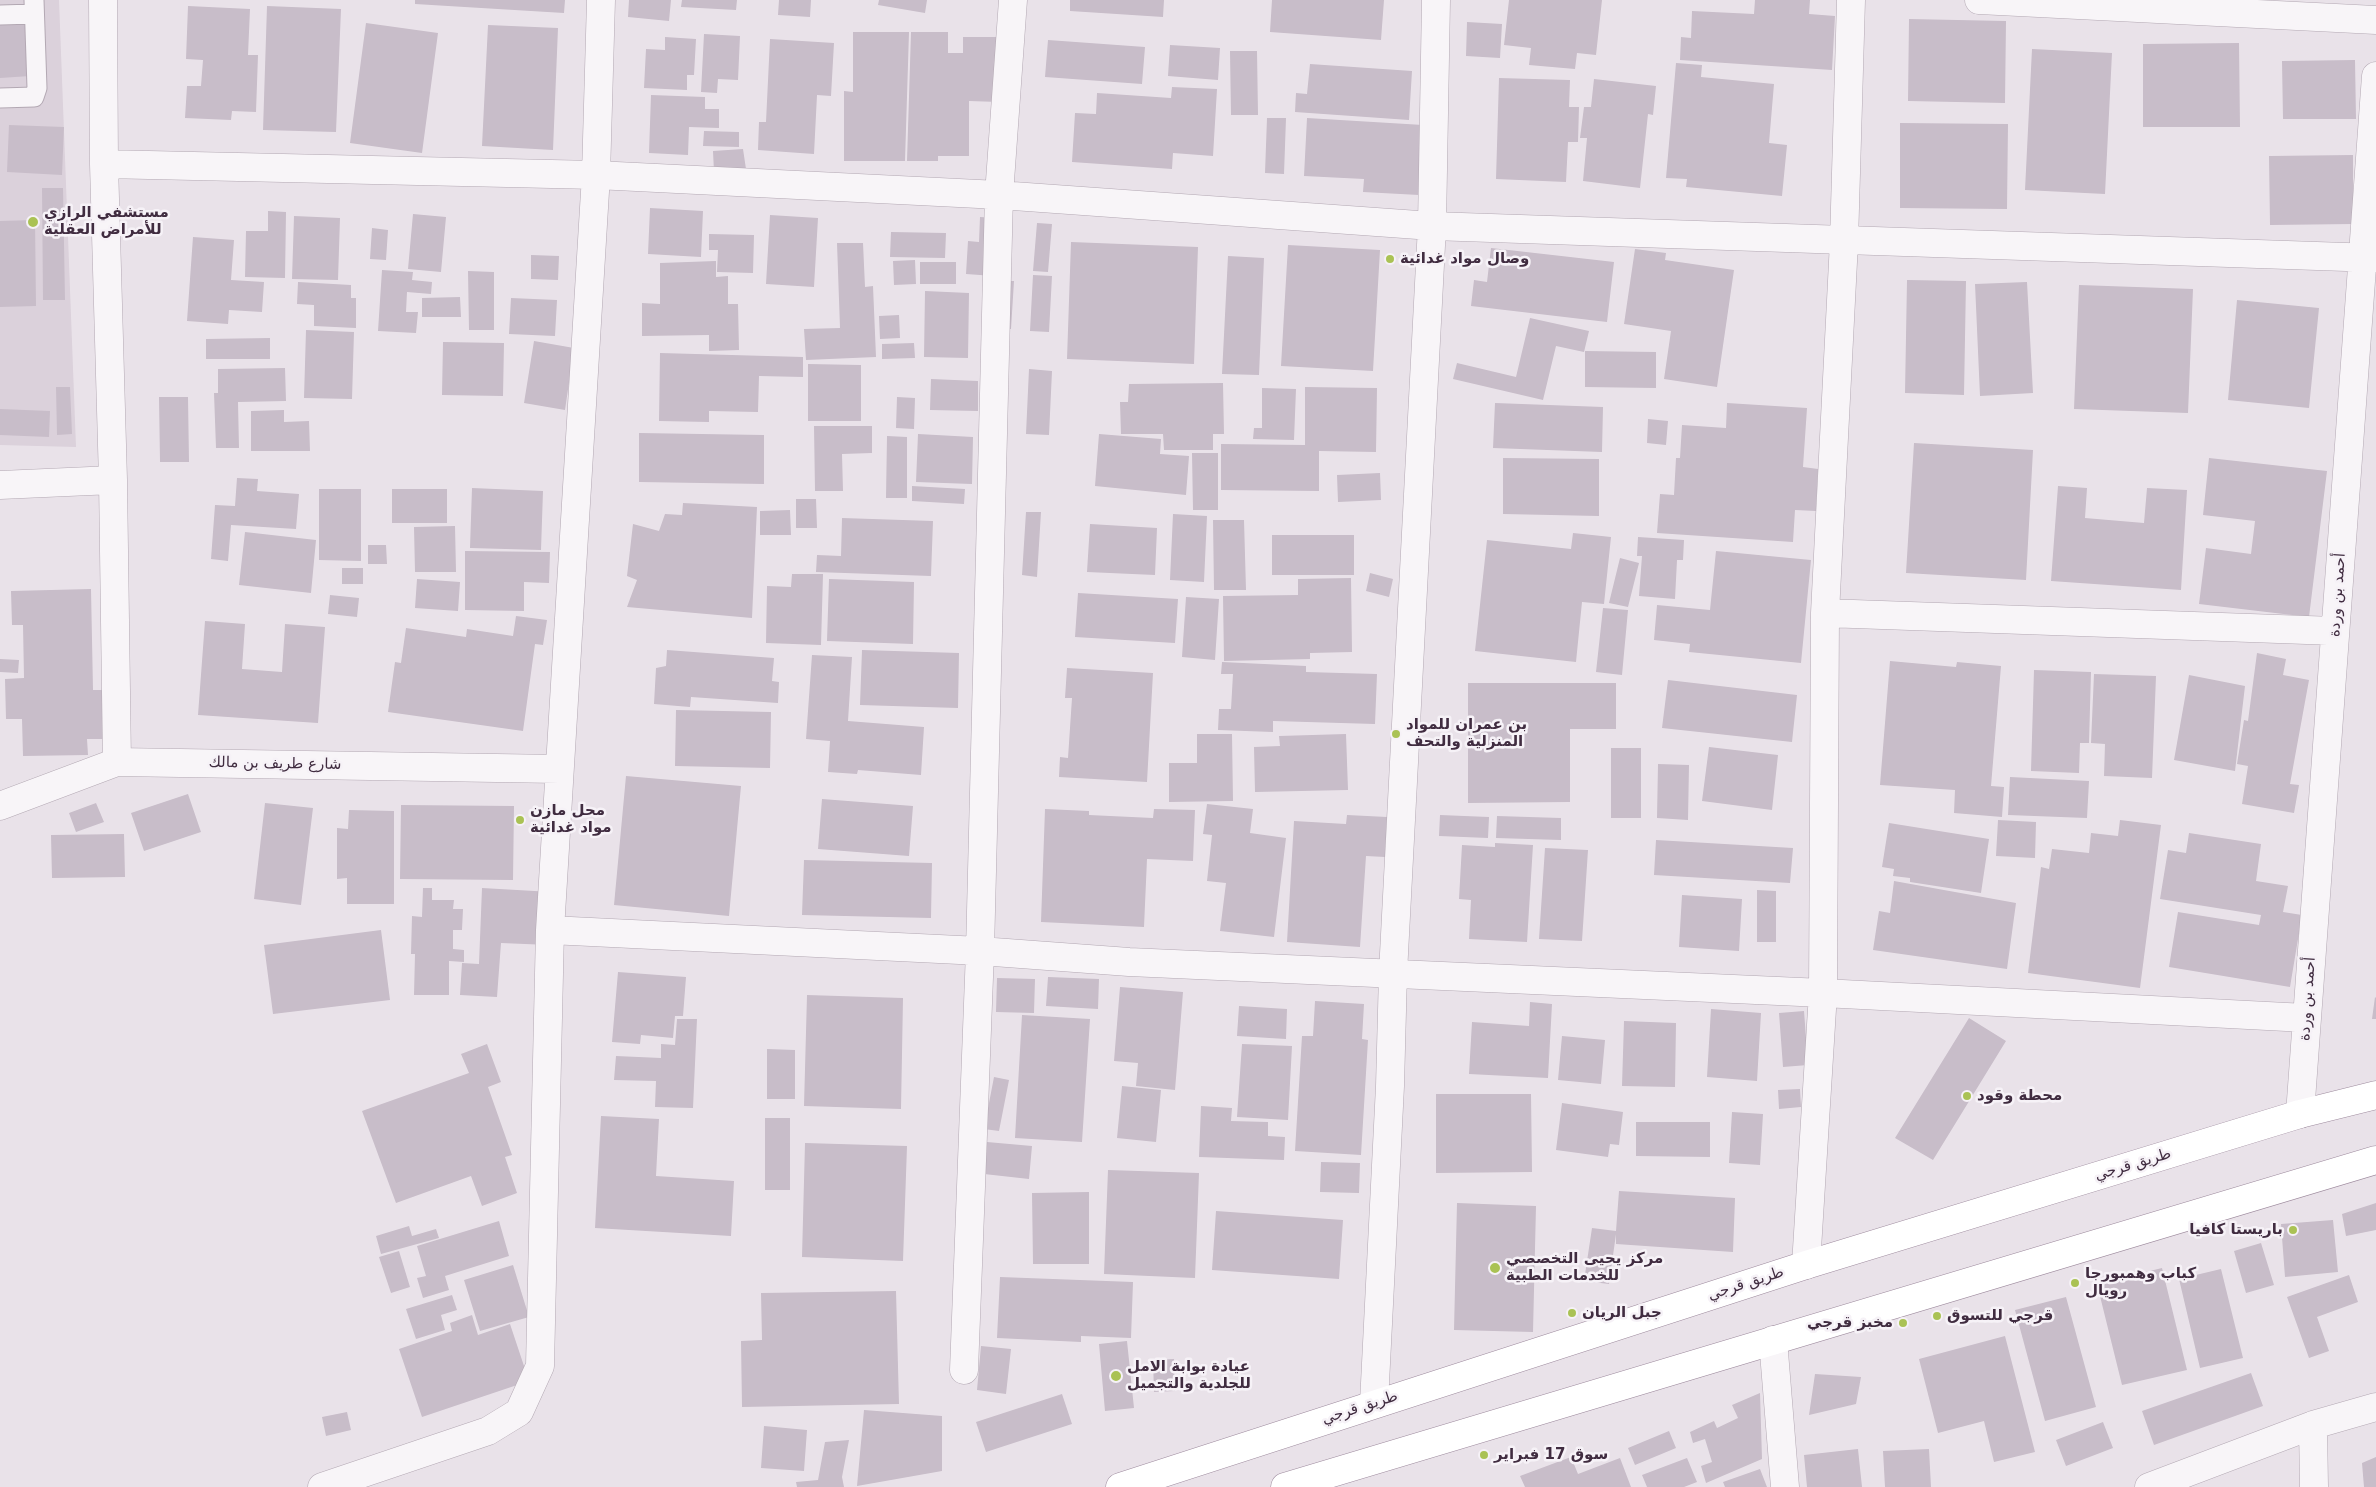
<!DOCTYPE html>
<html>
<head>
<meta charset="utf-8">
<style>
	body { margin:0 }
	canvas { display:block; background:#e9e2e9 }
</style>
</head>
<body>
<canvas width="2376" height="1487"></canvas>
<script>
const context = document.querySelector('canvas').getContext('2d');
context.lineJoin = 'round';
function paint(path, color) { context.fillStyle = color; context.fill(path, 'evenodd'); }
const shape = rows => new Path2D(rows.map(r => 'M' + r).join(''));
function stroke(path, color, width, dash) { context.strokeStyle = color; context.lineWidth = width; context.lineCap = dash ? 'butt' : 'round'; context.setLineDash(dash || []); context.stroke(path); }
function drawText(font, color, halo, rows, align = 'center') {
  context.font = font + ' "DejaVu Sans",Cairo,sans-serif'; context.lineWidth = 5; context.setLineDash([]); context.textBaseline = 'middle'; context.strokeStyle = halo; context.fillStyle = color; for (const [text, x, y, turn = 0] of rows) {
    context.save(); context.translate(x, y); context.rotate((+turn || 0) * Math.PI / 180); context.textAlign = isNaN(turn) ? turn : align; if (halo) context.strokeText(text, 0, 0); context.fillText(text, 0, 0); context.restore();
  }
}
paint(shape([
	[0,0,59,0,76,447,0,445]
]), '#dbd1db');
paint(shape([
	[415,0,565,0,564,13,415,4],
	[629,0,671,0,669,21,628,17],
	[682,0,737,0,736,10,681,7],
	[779,0,811,0,810,17,778,15],
	[879,0,927,0,925,13,878,5],
	[1070,0,1164,0,1163,17,1070,11],
	[1272,0,1384,0,1381,40,1270,32],
	[1509,0,1602,0,1596,55,1577,53,1575,69,1529,65,1531,48,1504,45],
	[1755,0,1810,0,1809,14,1835,16,1832,70,1680,60,1681,37,1691,38,1692,11,1754,14],
	[188,6,250,9,248,55,258,55,256,112,232,111,231,120,185,118,187,86,201,86,203,60,186,59],
	[267,6,341,9,336,132,263,130],
	[25,17,30,76,0,78,0,18],
	[1909,19,2006,21,2005,103,1908,101],
	[1467,22,1502,24,1500,58,1466,56],
	[366,23,438,33,422,153,350,143],
	[488,25,558,28,553,150,482,146],
	[853,32,909,32,905,161,844,161,844,91,853,92],
	[911,32,948,32,948,53,963,53,963,37,999,37,999,102,969,101,969,156,938,156,938,161,907,161],
	[704,34,740,36,738,80,718,79,717,93,701,92],
	[665,37,696,39,694,75,687,75,687,90,644,88,646,49,665,50],
	[770,39,834,43,831,96,817,95,814,154,758,150,759,122,766,122],
	[1048,40,1145,47,1142,84,1045,77],
	[2239,43,2240,127,2143,127,2143,44],
	[1170,45,1220,48,1218,80,1168,76],
	[2032,49,2112,53,2105,194,2025,190],
	[1230,51,1257,51,1258,115,1231,115],
	[2355,60,2356,119,2283,119,2282,61],
	[1676,63,1702,65,1701,77,1774,84,1769,143,1787,145,1782,196,1686,187,1687,179,1666,178],
	[1310,64,1412,71,1409,120,1295,112,1296,93,1307,94],
	[1499,78,1570,80,1569,107,1579,107,1578,142,1568,142,1566,182,1496,179],
	[1594,79,1656,86,1653,115,1648,114,1640,188,1583,181,1587,138,1580,138,1584,107,1591,107],
	[1172,87,1217,89,1213,156,1173,153,1172,169,1072,162,1075,113,1096,114,1097,93,1171,98],
	[651,95,705,97,705,109,719,109,719,128,689,127,688,155,649,153],
	[1267,118,1286,118,1284,174,1265,173],
	[1307,118,1423,125,1419,195,1363,192,1364,179,1304,176],
	[1900,123,2008,124,2007,209,1900,208],
	[9,125,64,127,62,175,7,172],
	[704,131,739,132,739,147,703,146],
	[743,149,746,169,714,172,713,151],
	[2353,155,2353,224,2270,225,2269,156],
	[42,188,63,188,65,300,43,300],
	[650,208,703,211,701,257,648,254],
	[268,211,286,212,285,278,245,277,246,231,268,231],
	[413,214,446,217,441,272,408,269],
	[770,215,818,218,814,287,766,284],
	[294,216,340,218,338,280,292,279],
	[980,217,1011,219,1008,277,966,274,968,241,979,242],
	[35,220,36,306,0,307,0,221],
	[1037,223,1052,224,1048,272,1033,271],
	[372,228,388,230,386,260,370,259],
	[891,232,946,233,945,258,890,257],
	[709,234,754,235,753,273,717,272,718,250,709,250],
	[193,237,234,240,231,280,264,282,262,312,229,310,228,324,187,321],
	[1071,242,1198,247,1194,364,1067,359],
	[837,243,863,243,865,287,873,286,876,357,806,360,804,329,840,328],
	[1288,245,1380,250,1373,371,1281,366],
	[1491,248,1614,262,1607,322,1471,306,1474,280,1487,282],
	[1635,249,1666,253,1665,260,1734,270,1717,387,1664,379,1671,331,1624,324],
	[531,255,559,256,558,280,531,279],
	[1228,256,1264,258,1259,375,1222,374],
	[915,260,916,284,894,285,893,261],
	[716,261,716,277,728,276,728,304,738,304,739,350,709,351,709,335,642,336,642,303,660,304,660,263],
	[920,262,956,262,956,284,920,284],
	[382,270,413,272,412,280,432,282,431,294,407,292,406,312,418,312,416,333,378,331],
	[468,271,494,272,494,330,469,330],
	[1033,275,1052,276,1049,332,1030,331],
	[1907,280,1966,281,1964,395,1905,393],
	[1002,281,1014,281,1011,329,999,329],
	[298,282,351,285,351,298,356,298,356,328,314,326,314,305,297,304],
	[2027,282,2033,393,1980,396,1975,284],
	[2079,285,2193,289,2188,413,2074,409],
	[925,291,969,293,968,358,924,357],
	[460,297,461,317,422,317,422,298],
	[511,298,557,300,555,336,509,334],
	[2237,300,2319,308,2309,408,2228,400],
	[899,315,900,338,880,339,879,316],
	[1530,318,1589,331,1584,352,1556,346,1543,400,1453,379,1457,363,1516,377],
	[306,330,354,332,352,399,304,398],
	[270,338,270,359,206,359,206,339],
	[534,341,574,348,565,410,524,403],
	[443,342,504,343,503,396,442,395],
	[914,343,915,358,882,359,882,344],
	[1585,351,1656,352,1656,388,1585,387],
	[660,353,803,357,803,377,759,376,758,412,709,411,709,422,659,421],
	[808,364,861,365,861,421,808,421],
	[285,368,286,401,238,402,239,448,216,448,214,393,218,393,218,369],
	[1029,369,1052,371,1049,435,1026,434],
	[931,379,978,381,978,411,930,410],
	[1223,383,1224,434,1213,434,1213,450,1164,450,1163,434,1121,434,1120,402,1128,402,1129,384],
	[56,387,70,387,72,434,57,435],
	[1305,387,1377,388,1376,452,1319,451,1319,491,1221,490,1221,444,1305,445],
	[1262,388,1296,389,1294,440,1253,439,1254,428,1262,428],
	[159,397,188,397,189,462,160,462],
	[897,397,915,398,914,429,896,428],
	[1495,403,1603,407,1602,452,1493,448],
	[1727,403,1807,408,1803,467,1818,469,1816,511,1795,510,1793,542,1657,533,1660,494,1674,495,1676,458,1680,458,1682,425,1726,428],
	[0,409,50,411,49,437,0,435],
	[284,410,284,422,309,421,310,451,251,451,251,411],
	[1648,419,1668,421,1666,445,1647,443],
	[814,426,872,426,872,453,842,454,843,491,815,491],
	[639,433,764,435,764,484,639,482],
	[918,434,973,437,972,484,916,482],
	[1099,434,1161,439,1160,454,1189,456,1186,495,1095,486],
	[887,436,907,437,907,498,886,498],
	[1914,443,2033,450,2026,580,1906,573],
	[1192,453,1218,453,1218,510,1193,510],
	[1503,458,1599,459,1599,516,1503,514],
	[2209,458,2327,471,2309,617,2199,604,2206,548,2251,554,2255,521,2203,515],
	[1380,473,1381,500,1338,502,1337,475],
	[237,478,258,479,257,491,299,494,296,529,231,525,228,561,211,559,215,505,235,506],
	[912,486,965,489,964,504,912,501],
	[2058,486,2087,488,2085,518,2144,523,2147,488,2187,490,2181,590,2051,581],
	[472,488,543,491,541,550,470,548],
	[319,489,361,489,361,561,319,560],
	[392,489,447,489,447,523,392,523],
	[796,499,816,499,817,528,796,528],
	[683,503,757,507,752,618,627,607,637,580,627,576,633,524,659,531,665,514,682,515],
	[790,510,791,535,760,535,760,511],
	[1026,512,1041,512,1037,577,1022,575],
	[1173,514,1207,516,1204,582,1170,580],
	[842,518,933,521,931,576,816,572,817,555,841,556],
	[1213,520,1244,520,1246,590,1214,590],
	[1090,524,1157,528,1155,575,1087,572],
	[455,526,456,572,415,572,414,527],
	[245,532,316,540,311,593,239,585],
	[1573,533,1611,537,1604,604,1582,602,1576,662,1475,651,1487,540,1571,549],
	[1272,535,1354,535,1354,575,1272,575],
	[1638,537,1684,540,1683,560,1677,560,1675,599,1639,596,1642,556,1637,556],
	[368,545,386,545,387,564,368,564],
	[465,551,550,552,549,583,524,582,524,611,465,610],
	[1716,551,1811,560,1801,663,1689,652,1690,644,1654,640,1657,605,1710,610],
	[1620,558,1639,563,1628,607,1609,603],
	[342,568,363,568,363,584,342,584],
	[1370,573,1393,579,1389,597,1366,591],
	[792,574,823,574,821,645,766,643,767,586,791,587],
	[1351,578,1352,652,1310,653,1310,659,1224,661,1223,596,1298,595,1298,579],
	[417,579,460,582,458,611,415,608],
	[829,579,914,582,913,644,827,641],
	[91,589,93,690,106,690,108,739,87,739,88,755,23,756,22,719,6,719,5,679,24,678,23,625,12,625,11,591],
	[1078,593,1178,599,1175,643,1075,637],
	[330,595,359,598,357,617,328,614],
	[1186,597,1219,599,1215,660,1182,657],
	[1603,608,1628,610,1622,675,1596,672],
	[516,616,547,620,543,645,535,644,523,731,388,712,395,662,401,663,406,628,466,637,467,629,513,636],
	[205,621,245,624,242,669,282,672,285,624,325,627,318,723,198,715],
	[667,650,774,658,772,681,779,682,778,703,691,697,690,707,654,704,656,668,666,666],
	[862,650,959,653,958,708,860,705],
	[2257,653,2286,659,2283,675,2309,680,2290,784,2299,785,2294,813,2242,804,2248,766,2237,764,2244,720,2248,721],
	[812,655,852,657,848,721,924,727,921,775,858,770,857,774,828,772,830,741,806,739],
	[0,659,19,660,18,673,0,672],
	[1890,661,1956,667,1957,662,2001,666,1991,786,2004,787,2002,817,1954,813,1955,790,1880,785],
	[1222,662,1306,666,1306,672,1377,674,1375,724,1273,721,1273,732,1218,730,1219,709,1231,709,1233,674,1221,674],
	[1067,668,1153,673,1147,782,1059,777,1060,757,1068,758,1072,698,1065,698],
	[2034,670,2091,672,2089,743,2080,743,2079,773,2031,771],
	[2094,674,2156,676,2152,778,2104,776,2105,744,2091,743],
	[2189,675,2245,686,2235,771,2174,760],
	[1668,680,1797,695,1792,742,1662,728],
	[1468,683,1616,683,1616,729,1570,729,1570,802,1468,803],
	[676,710,771,712,770,768,675,766],
	[1197,734,1232,734,1233,801,1169,802,1169,763,1197,763],
	[1346,734,1348,790,1255,792,1254,747,1280,746,1279,736],
	[1709,747,1778,755,1772,810,1702,801],
	[1611,748,1641,748,1641,818,1611,818],
	[1658,764,1689,765,1688,820,1657,818],
	[626,776,741,786,729,916,614,905],
	[2010,777,2089,781,2087,818,2008,815],
	[188,794,201,832,144,851,131,813],
	[822,799,913,806,909,856,818,849],
	[96,803,104,822,76,832,69,813],
	[265,803,313,808,301,905,254,899],
	[1207,804,1253,809,1250,833,1286,838,1274,937,1220,931,1226,883,1207,881,1212,835,1203,834],
	[401,805,514,806,513,880,400,879],
	[1045,809,1089,811,1089,815,1153,818,1154,809,1195,810,1193,861,1147,859,1144,927,1041,922],
	[349,810,394,811,394,904,347,904,347,878,337,879,337,828,348,829],
	[1347,815,1387,817,1385,857,1366,856,1360,947,1287,942,1294,821,1346,824],
	[1440,815,1489,817,1488,838,1439,836],
	[1497,816,1561,818,1561,840,1496,838],
	[1998,820,2036,822,2035,858,1996,856],
	[2120,820,2161,825,2140,988,2028,973,2041,867,2049,869,2052,849,2089,853,2091,833,2118,836],
	[1889,823,1989,839,1981,893,1910,882,1910,878,1893,876,1894,869,1882,867],
	[2189,833,2261,844,2256,881,2288,886,2283,912,2302,915,2290,987,2169,967,2178,912,2259,925,2261,915,2160,899,2168,850,2186,853],
	[124,834,125,877,52,878,51,835],
	[1656,840,1793,848,1790,883,1654,875],
	[1495,843,1533,845,1527,942,1469,939,1471,900,1459,899,1462,845,1495,847],
	[1545,848,1588,850,1582,941,1539,939],
	[804,860,932,863,931,918,802,915],
	[1894,881,2016,903,2007,969,1873,950,1879,911,1890,913],
	[423,888,432,888,432,900,454,900,453,909,463,909,462,930,453,930,453,949,464,950,464,962,449,961,449,995,414,995,415,954,411,954,412,916,422,917],
	[482,888,552,892,549,945,501,943,497,997,460,995,462,963,479,964],
	[1757,890,1776,891,1776,942,1757,942],
	[1682,895,1742,899,1739,951,1679,947],
	[381,930,390,1000,273,1014,264,945],
	[618,972,686,977,683,1016,675,1016,673,1038,641,1035,640,1044,612,1042],
	[1048,977,1099,979,1098,1009,1046,1006],
	[997,978,1035,979,1034,1013,996,1012],
	[1120,987,1183,992,1175,1090,1136,1086,1138,1063,1114,1061],
	[807,995,903,998,901,1109,804,1106],
	[2375,997,2376,998,2376,1019,2372,1019],
	[1315,1001,1364,1004,1362,1039,1368,1040,1361,1155,1295,1151,1302,1036,1313,1036],
	[1530,1002,1552,1004,1548,1078,1469,1074,1472,1022,1529,1026],
	[1239,1006,1287,1009,1286,1039,1237,1036],
	[1711,1009,1761,1013,1757,1081,1707,1077],
	[1804,1011,1808,1065,1783,1067,1779,1013],
	[1022,1015,1090,1019,1082,1142,1015,1138],
	[1969,1018,2006,1041,1933,1160,1895,1138],
	[677,1019,697,1019,693,1108,655,1107,656,1081,614,1080,616,1056,661,1058,661,1044,675,1045],
	[1624,1021,1676,1023,1675,1087,1622,1086],
	[1562,1036,1605,1040,1601,1084,1558,1080],
	[487,1044,501,1082,488,1087,512,1155,505,1157,517,1193,482,1206,471,1176,396,1203,362,1111,469,1073,461,1054],
	[1242,1044,1292,1046,1288,1120,1237,1117],
	[767,1049,795,1050,795,1099,767,1099],
	[994,1077,1009,1080,999,1131,984,1129],
	[1122,1086,1161,1090,1156,1142,1117,1138],
	[1800,1089,1801,1107,1779,1109,1778,1090],
	[1436,1094,1531,1094,1532,1172,1436,1173],
	[1562,1103,1623,1112,1619,1145,1610,1144,1608,1157,1556,1150],
	[1201,1106,1232,1108,1231,1121,1268,1122,1268,1136,1285,1137,1284,1160,1199,1157],
	[1732,1112,1763,1114,1760,1165,1729,1163],
	[601,1116,659,1119,656,1176,734,1181,731,1236,595,1228],
	[765,1118,790,1118,790,1190,765,1190],
	[1636,1122,1710,1122,1710,1157,1636,1156],
	[987,1142,1032,1146,1029,1179,984,1174],
	[805,1143,907,1146,903,1261,802,1257],
	[1321,1162,1360,1163,1359,1193,1320,1192],
	[1108,1170,1199,1173,1195,1278,1104,1274],
	[1619,1191,1735,1198,1733,1252,1616,1244,1616,1234,1609,1284,1584,1281,1592,1228,1616,1231],
	[1089,1192,1089,1264,1033,1264,1032,1193],
	[1457,1203,1536,1206,1533,1332,1454,1330],
	[2376,1203,2376,1230,2346,1236,2342,1214],
	[1216,1211,1343,1220,1339,1279,1212,1270],
	[2333,1220,2338,1272,2285,1277,2281,1224],
	[499,1221,509,1256,445,1276,449,1290,423,1298,417,1278,426,1276,417,1246],
	[409,1226,412,1236,436,1229,439,1238,381,1254,376,1236],
	[2261,1243,2274,1285,2246,1293,2234,1251],
	[399,1251,410,1287,391,1293,379,1257],
	[513,1265,529,1317,480,1331,464,1280],
	[2162,1268,2187,1370,2122,1385,2097,1284],
	[2221,1269,2243,1358,2200,1368,2179,1279],
	[2349,1275,2358,1302,2317,1317,2329,1351,2309,1358,2287,1297],
	[1000,1277,1133,1282,1131,1338,1081,1336,1081,1342,997,1338],
	[896,1291,899,1404,742,1407,741,1341,762,1340,761,1293],
	[452,1295,457,1310,441,1315,445,1330,416,1339,406,1309],
	[2066,1297,2096,1407,2045,1421,2015,1310],
	[472,1315,478,1335,510,1324,529,1381,422,1417,399,1349,452,1331,450,1323],
	[2005,1336,2035,1452,1994,1462,1984,1421,1938,1433,1919,1359],
	[1127,1341,1134,1408,1105,1411,1099,1344],
	[981,1346,1011,1349,1006,1394,977,1390],
	[1174,1359,1175,1391,1154,1392,1153,1360],
	[2251,1373,2263,1406,2154,1445,2142,1411],
	[1815,1374,1861,1377,1856,1404,1809,1415],
	[1760,1393,1762,1459,1706,1483,1701,1466,1712,1462,1705,1439,1693,1443,1690,1432,1714,1421,1717,1428,1738,1418,1732,1405],
	[1062,1394,1072,1424,986,1452,976,1422],
	[864,1410,942,1416,942,1471,857,1486],
	[347,1412,351,1430,326,1436,322,1417],
	[2103,1422,2113,1448,2066,1466,2056,1440],
	[764,1426,807,1430,804,1471,761,1468],
	[1669,1431,1676,1448,1635,1465,1628,1448],
	[849,1440,842,1477,844,1487,797,1487,796,1482,818,1480,825,1442],
	[1858,1449,1862,1487,1807,1487,1804,1455],
	[1929,1449,1931,1487,1885,1487,1883,1451],
	[1571,1457,1578,1474,1620,1458,1631,1487,1525,1487,1520,1476],
	[2376,1457,2376,1487,2364,1487,2362,1463],
	[1687,1458,1697,1482,1684,1487,1647,1487,1642,1475],
	[1760,1469,1767,1487,1725,1487,1723,1482]
]), '#c8bdc9');
const lane = shape([
	[0,15,34,14],
	[0,98,34,97,37,88,34,0]
]);
const street = shape([
	[103,0,104,164,113,480,117,762],
	[1979,0,2376,20],
	[104,164,596,175,999,195,1432,226,2376,258],
	[0,485,113,480],
	[1825,613,2335,631],
	[0,806,117,762,559,769],
	[550,930,596,175,601,0],
	[2300,1114,2376,76],
	[1806,1265,1823,993,1825,613,1844,242,1851,0],
	[1773,1340,1785,1487],
	[964,1370,980,951,999,195,1013,0],
	[1374,1403,1390,1086,1393,973,1432,226,1436,0],
	[2313,1425,2314,1487],
	[322,1487,488,1431,519,1412,540,1366,550,930,980,951,1129,962,1823,993,2306,1018],
	[2149,1487,2313,1425,2376,1407]
]);
const highway = shape([
	[1120,1487,1806,1265,2300,1114,2376,1095],
	[1285,1487,2376,1160]
]);
stroke(lane, '#b3a8b3', 21);
stroke(street, '#b3a8b3', 29);
stroke(highway, '#9e8b9e', 29);
stroke(lane, '#f8f5f8', 19);
stroke(street, '#f8f5f8', 28);
stroke(highway, '#fff', 28);
for (const [x, y, r, color] of [
	[33,222,6,"#aac254"],
	[1390,259,5,"#aac254"],
	[1396,734,5,"#aac254"],
	[520,820,5,"#aac254"],
	[1967,1096,5,"#aac254"],
	[2293,1230,5,"#aac254"],
	[1495,1268,6,"#aac254"],
	[2075,1283,5,"#aac254"],
	[1572,1313,5,"#aac254"],
	[1937,1316,5,"#aac254"],
	[1903,1323,5,"#aac254"],
	[1116,1376,6,"#aac254"],
	[1484,1455,5,"#aac254"]
]) { const dot = new Path2D(); dot.arc(x, y, r, 0, 2 * Math.PI); context.fillStyle = color; context.fill(dot); stroke(dot, '#f6f2f7', 2); }
drawText('bold 15px', '#402c40', '#f6f2f7', [
	["مستشفي الرازي",44,213],
	["للأمراض العقلية",44,230],
	["وصال مواد غدائية",1400,259],
	["بن عمران للمواد",1406,725],
	["المنزلية والتحف",1406,742],
	["محل مازن",530,811],
	["مواد غدائية",530,828],
	["محطة وقود",1977,1096],
	["باريستا كافيا",2283,1230,"right"],
	["مركز يحيى التخصصي",1506,1259],
	["للخدمات الطبية",1506,1276],
	["كباب وهمبورجا",2085,1274],
	["رويال",2085,1291],
	["جبل الريان",1582,1313],
	["قرجي للتسوق",1947,1316],
	["مخبز قرجي",1893,1323,"right"],
	["عيادة بوابة الامل",1127,1367],
	["للجلدية والتجميل",1127,1384],
	["سوق 17 فبراير",1494,1455]
], 'left');
drawText('15px', '#402c40', '#f6f2f7', [
	["أحمد بن وردة",2338,595,-86],
	["شارع طريف بن مالك",275,764,1],
	["أحمد بن وردة",2308,999,-86],
	["طريق قرجي",2133,1165,-17],
	["طريق قرجي",1746,1284,-18],
	["طريق قرجي",1360,1408,-18]
]);
</script>
</body>
</html>
